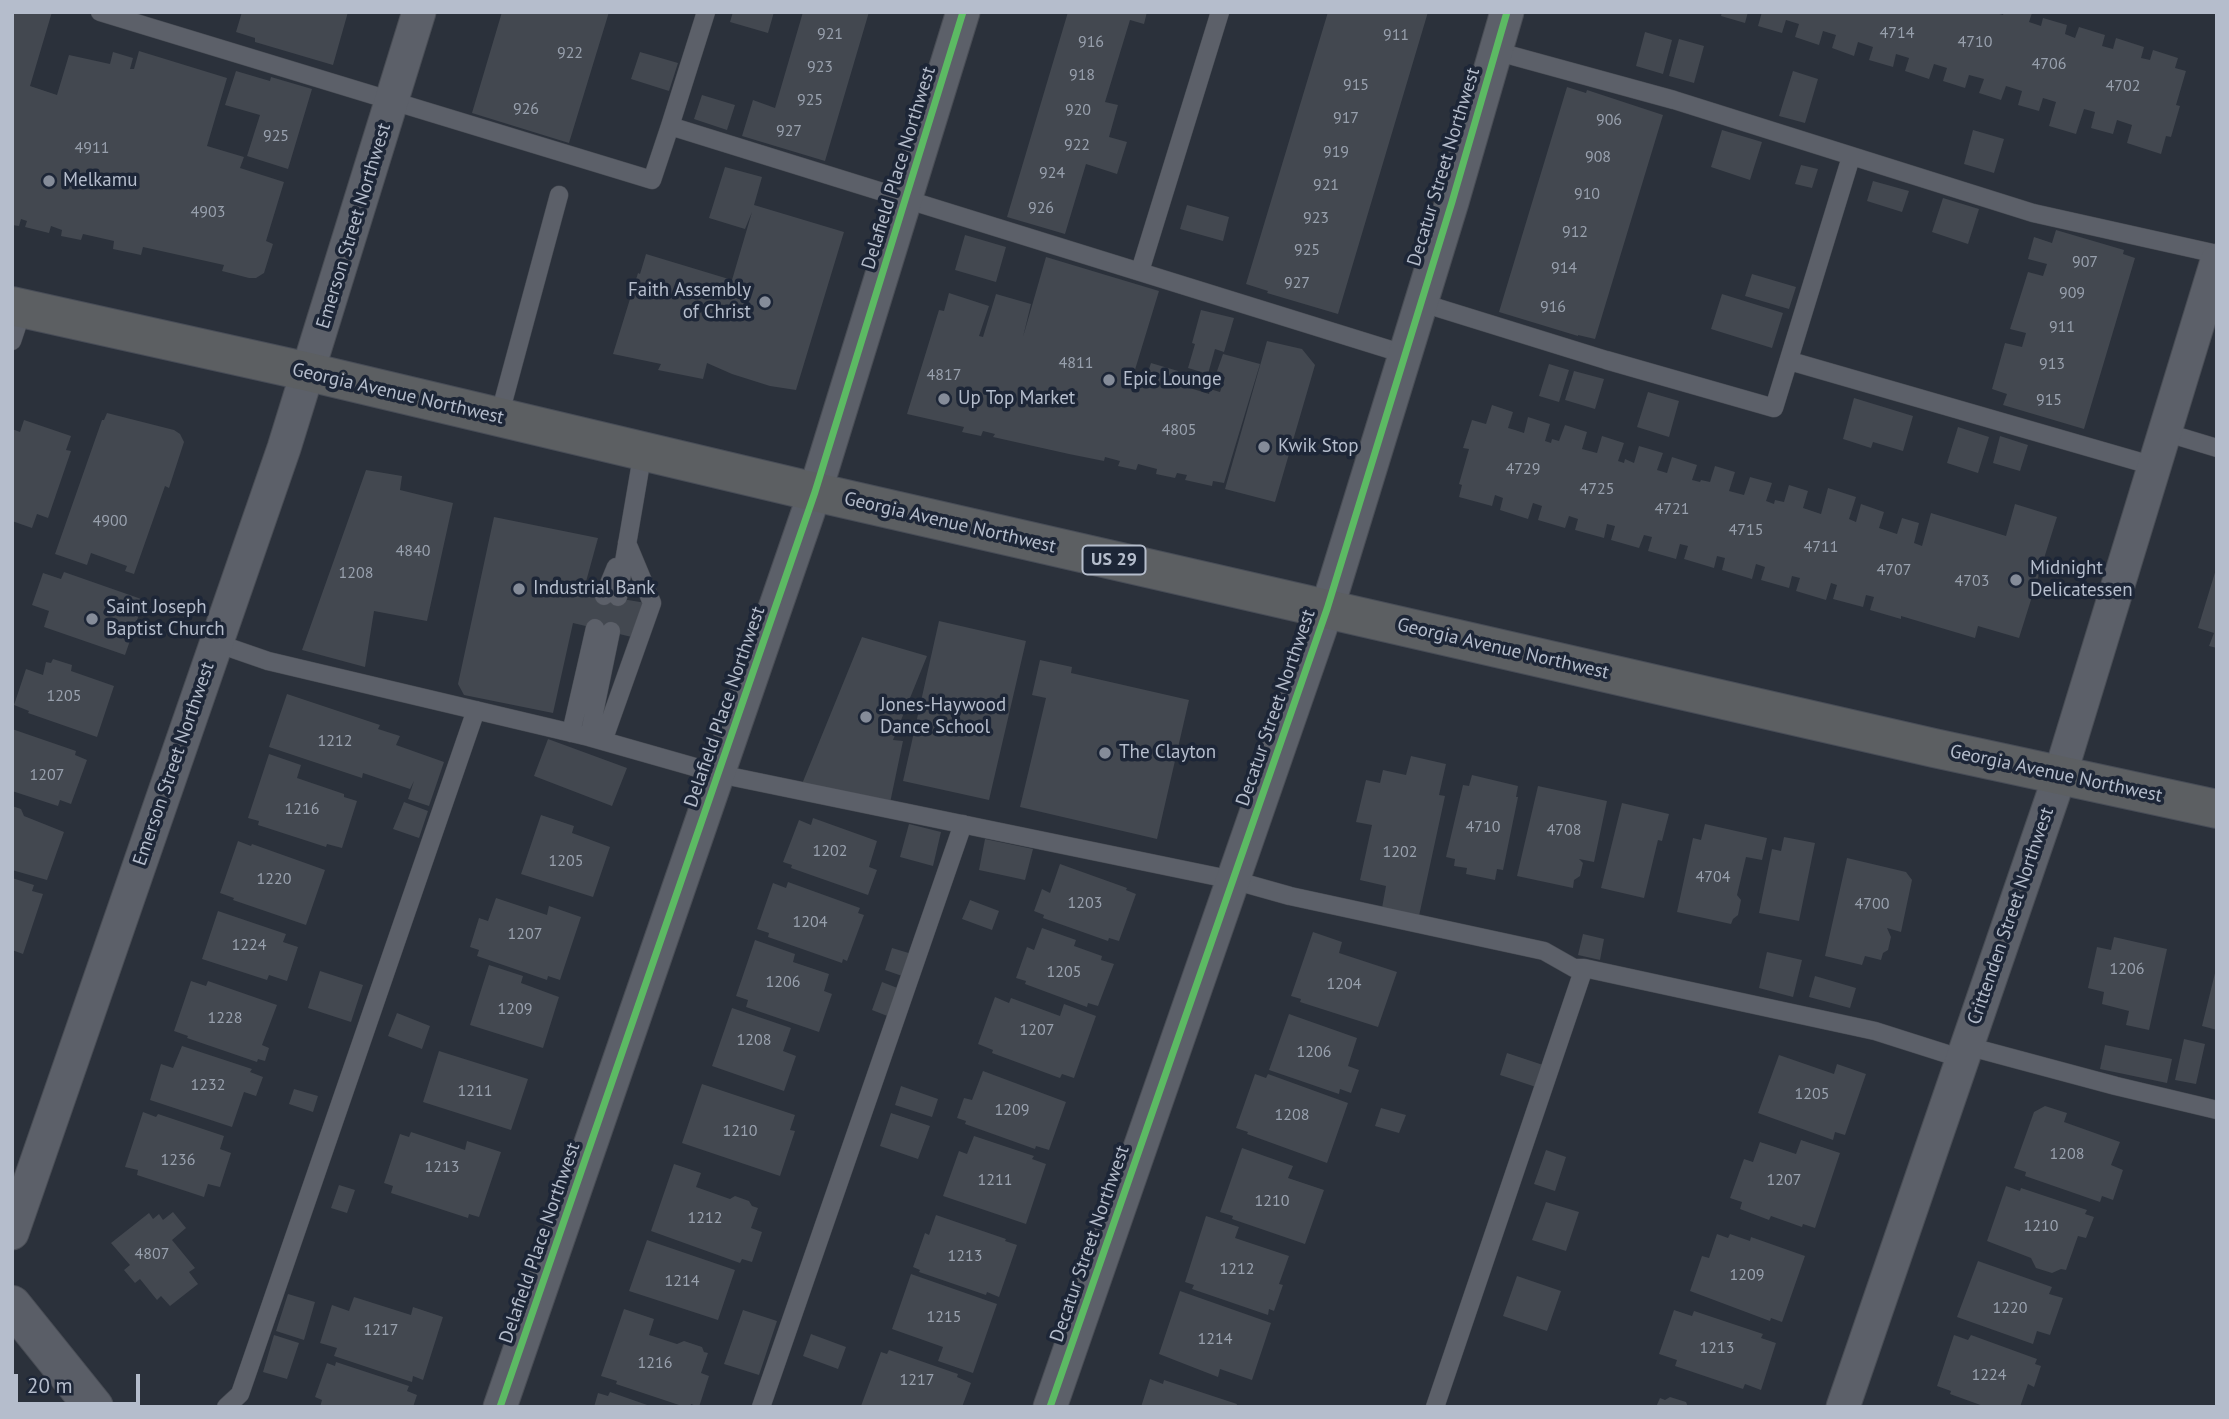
<!DOCTYPE html>
<html>
<head>
<meta charset="utf-8">
<style>
	body { margin:0 }
	#map { position:relative; width:2229px; height:1419px; overflow:hidden; background:#2b313b; font-family:"PT Sans",sans-serif }
	canvas { display:block }
	.frame { position:absolute; inset:0; border:14px solid #b5bdcc; pointer-events:none }
	.scale { position:absolute; left:14px; top:1374px; width:126px; height:32px; box-sizing:border-box; border:4px solid #b5bdcc; border-top:0; padding-left:9px; font-size:21px; line-height:24px; white-space:nowrap; color:#b5bdcc; -webkit-text-stroke:5px #1d2637; paint-order:stroke }
</style>
</head>
<body>
<div id="map">
<canvas width="2229" height="1419"></canvas>
<div class="frame"></div>
<div class="scale">20 m</div>
</div>
<script>
const context = document.querySelector('canvas').getContext('2d');
context.lineJoin = 'round';
function paint(path, color) { context.fillStyle = color; context.fill(path, 'evenodd'); }
const shape = rows => new Path2D(rows.map(r => 'M' + r).join(''));
function stroke(path, color, width, dash) { context.strokeStyle = color; context.lineWidth = width; context.lineCap = dash ? 'butt' : 'round'; context.setLineDash(dash || []); context.stroke(path); }
function drawText(font, color, halo, rows, align = 'center') {
  context.font = font + ' "PT Sans",sans-serif'; context.lineWidth = 7; context.setLineDash([]); context.textBaseline = 'middle'; context.strokeStyle = halo; context.fillStyle = color; for (const [text, x, y, turn = 0] of rows) {
    context.save(); context.translate(x, y); context.rotate((+turn || 0) * Math.PI / 180); context.textAlign = isNaN(turn) ? turn : align; if (halo) context.strokeText(text, 0, 0); context.fillText(text, 0, 0); context.restore();
  }
}
paint(shape([
	[12,12,52,12,30,86,57,95,69,55,110,64,113,52,133,58,130,69,134,69,139,51,227,78,207,146,244,157,240,168,284,182,266,241,273,244,264,273,256,278,249,278,222,271,224,265,143,247,141,255,113,249,114,241,83,234,81,240,61,236,62,230,51,226,49,233,25,227,27,221,21,219,19,226,12,225],
	[242,12,348,12,333,65,255,42,255,38,236,32],
	[502,12,609,12,569,143,472,113],
	[733,12,774,12,768,33,730,22],
	[803,12,869,12,825,161,742,136,753,100,775,108],
	[1068,12,1147,12,1144,24,1130,20,1105,102,1118,105,1109,137,1127,142,1117,174,1086,164,1065,234,1007,217],
	[1328,12,1428,12,1338,314,1267,293,1268,291,1246,284],
	[1722,12,1748,12,1745,23,1721,16],
	[1762,12,1992,12,2003,15,2004,12,2029,12,2032,13,2029,22,2041,26,2043,18,2067,25,2065,34,2075,38,2079,27,2105,35,2102,46,2113,49,2116,38,2144,47,2141,58,2150,60,2153,50,2178,58,2175,68,2186,71,2176,105,2180,106,2171,137,2166,136,2161,154,2127,143,2132,125,2117,120,2113,134,2091,128,2095,112,2084,109,2076,134,2049,126,2056,102,2043,98,2039,111,2018,105,2022,91,2006,86,2001,100,1979,93,1984,79,1969,75,1965,88,1943,81,1947,68,1934,64,1929,79,1905,71,1909,58,1896,54,1893,67,1869,60,1873,47,1858,42,1854,56,1832,48,1836,35,1823,31,1819,45,1795,37,1799,24,1786,20,1782,33,1758,26],
	[1645,32,1672,40,1663,74,1636,66],
	[1679,39,1704,46,1694,83,1669,76],
	[640,52,678,63,669,91,631,79],
	[236,71,270,81,271,77,312,89,288,169,247,156,260,115,225,105],
	[1793,71,1818,79,1805,123,1779,116],
	[1567,87,1586,93,1587,90,1663,115,1595,339,1578,335,1578,336,1499,312],
	[702,95,735,105,727,130,694,119],
	[1722,130,1762,142,1750,180,1711,167],
	[1973,130,2004,139,1994,173,1964,164],
	[1801,165,1818,169,1812,188,1795,184],
	[725,167,762,177,754,205,844,232,796,390,770,386,732,374,707,363,703,379,658,370,661,364,613,354,638,273,640,274,646,254,732,280,752,212,745,229,709,218],
	[1873,181,1909,191,1902,212,1867,201],
	[1943,198,1979,209,1968,244,1932,232],
	[1187,205,1229,217,1223,241,1180,229],
	[2056,230,2124,250,2123,254,2135,258,2084,429,2003,405,2007,394,1992,389,2005,343,2022,347,2026,333,2010,329,2028,272,2043,276,2047,264,2028,259,2034,237,2052,243],
	[965,235,1006,247,996,282,955,270],
	[1046,257,1159,291,1134,373,1147,375,1151,363,1178,371,1174,383,1209,394,1210,389,1220,392,1225,377,1216,374,1223,354,1260,364,1224,483,1213,481,1212,486,1185,480,1187,475,1177,473,1175,478,1156,474,1157,469,1138,464,1136,470,1118,466,1120,461,1105,457,1104,461,1069,454,993,437,995,434,983,431,981,436,962,432,964,427,907,414,939,310,944,311,949,293,989,306,979,336,983,337,996,294,1031,304,1023,337],
	[1752,274,1796,287,1789,309,1745,296],
	[1722,294,1783,313,1772,348,1711,329],
	[1201,310,1234,318,1224,352,1215,349,1208,374,1188,368,1195,344,1192,343],
	[1267,341,1302,349,1315,365,1275,502,1225,489],
	[1549,364,1569,370,1559,402,1539,396],
	[1574,371,1604,379,1595,409,1565,400],
	[1648,392,1679,401,1669,437,1637,427],
	[1854,398,1913,416,1903,451,1873,442,1871,448,1843,439],
	[1492,405,1513,412,1508,428,1515,430,1524,433,1528,417,1550,424,1545,441,1551,443,1552,439,1559,441,1565,425,1587,432,1582,449,1597,453,1602,436,1624,443,1618,461,1624,463,1625,459,1634,463,1639,446,1663,453,1657,470,1667,473,1672,457,1697,465,1692,480,1700,482,1701,480,1710,482,1715,466,1735,472,1729,491,1744,495,1750,477,1772,483,1766,501,1774,504,1775,500,1784,502,1789,485,1808,491,1803,508,1821,514,1828,488,1856,497,1849,519,1856,522,1861,504,1884,512,1879,528,1897,534,1902,518,1919,523,1914,543,1922,546,1931,513,2006,536,2015,504,2057,517,2019,638,1978,626,1975,638,1901,616,1901,619,1870,610,1874,597,1866,595,1863,607,1833,599,1837,585,1831,583,1826,600,1796,591,1800,578,1792,576,1789,588,1761,580,1765,567,1756,564,1752,579,1722,570,1725,558,1717,556,1714,568,1684,559,1688,546,1680,544,1676,559,1648,551,1652,537,1644,535,1639,548,1611,540,1615,526,1607,524,1604,538,1575,530,1578,519,1569,516,1565,528,1538,520,1542,506,1533,503,1528,519,1500,510,1503,498,1495,495,1492,506,1459,497,1462,485,1459,484,1469,449,1463,448,1472,420,1486,424],
	[107,413,174,430,180,434,184,442,169,488,165,486,134,574,125,571,127,566,91,553,87,565,55,554,102,420,104,420],
	[24,420,71,436,66,450,71,451,48,518,37,514,32,528,12,521,12,429,20,432],
	[1958,427,1989,437,1978,473,1947,463],
	[2000,436,2028,445,2020,471,1993,463],
	[366,470,402,476,400,490,453,503,427,621,374,611,365,667,302,650],
	[494,517,598,538,584,589,604,596,646,603,636,638,573,623,553,713,464,695,458,684],
	[2217,566,2217,648,2209,646,2214,633,2198,628],
	[64,572,144,600,125,655,44,627,49,611,32,605,43,573,61,579],
	[939,621,1026,641,989,800,903,781],
	[862,637,927,656,893,740,903,741,890,803,802,784],
	[53,659,72,665,71,671,114,686,97,737,28,713,29,711,14,705,26,669,43,675,46,662,51,663],
	[1040,660,1072,667,1071,673,1189,700,1157,839,1020,807,1046,698,1032,695],
	[287,694,380,725,378,729,400,736,396,745,444,762,429,806,408,799,414,781,410,789,363,773,362,778,269,747],
	[12,729,76,751,75,755,87,760,71,804,60,800,58,806,12,791],
	[548,739,627,768,612,806,534,776],
	[269,754,301,765,297,778,344,794,344,797,357,801,342,848,327,844,326,847,258,825,259,821,248,818],
	[1411,756,1446,764,1439,795,1445,796,1419,916,1382,908,1386,886,1360,880,1372,825,1356,822,1366,780,1380,783,1383,770,1406,775],
	[1472,775,1518,786,1516,797,1518,797,1503,870,1497,869,1495,880,1466,874,1467,868,1454,866,1455,859,1446,857,1463,785,1469,786],
	[1538,786,1607,801,1594,862,1579,859,1583,863,1580,876,1574,880,1573,888,1517,876],
	[404,802,428,811,419,838,393,829],
	[1622,803,1669,814,1662,841,1658,840,1644,898,1601,888],
	[12,806,21,809,24,816,64,832,47,880,12,870],
	[541,815,574,826,572,833,610,847,593,897,521,874],
	[813,818,877,841,869,867,877,870,868,895,791,868,792,865,783,862,799,820,811,825],
	[909,824,941,832,933,866,900,857],
	[1705,824,1767,838,1762,860,1746,857,1737,895,1741,900,1738,915,1733,919,1731,924,1677,912,1693,838,1701,840],
	[1784,837,1815,843,1799,921,1759,913,1772,849,1781,851],
	[985,839,1033,849,1025,880,979,870],
	[238,841,251,846,252,844,325,870,306,925,233,900,234,898,220,893],
	[1847,858,1906,872,1912,880,1901,932,1887,928,1891,937,1888,950,1883,953,1881,960,1865,956,1862,965,1825,956],
	[1060,864,1127,888,1126,890,1136,894,1119,941,1109,938,1108,941,1043,918,1044,915,1034,911,1042,889,1050,893],
	[12,878,34,885,32,891,43,894,23,954,12,950],
	[788,882,860,908,858,913,864,915,847,961,843,959,842,963,768,937,769,933,757,929,773,883,786,888],
	[496,898,547,915,549,906,581,917,560,980,548,976,547,980,477,956,479,950,470,947,479,918,488,921],
	[970,900,999,911,992,930,962,919],
	[218,911,286,934,283,942,298,947,287,981,269,975,267,980,202,959],
	[1042,928,1076,940,1074,946,1102,956,1101,960,1114,964,1098,1006,1088,1003,1087,1007,1025,984,1026,981,1016,978,1027,947,1034,950],
	[1313,932,1342,942,1339,953,1397,972,1378,1027,1300,1002,1301,999,1291,996],
	[1583,934,1604,939,1600,960,1578,955],
	[2114,937,2167,949,2149,1030,2126,1025,2129,1011,2102,1004,2104,992,2088,988,2097,947,2111,950],
	[755,940,795,954,793,962,829,974,824,991,832,994,819,1032,746,1007,748,1000,736,996],
	[892,948,912,954,905,977,885,970],
	[1767,952,1802,960,1793,997,1759,988],
	[489,965,523,976,521,983,559,997,543,1048,470,1025],
	[2216,969,2217,969,2217,1030,2202,1026],
	[320,971,363,985,351,1022,308,1008],
	[1815,976,1856,988,1850,1008,1809,997],
	[191,981,206,986,208,981,277,1005,262,1045,269,1048,265,1061,258,1059,257,1062,187,1038,188,1036,174,1031],
	[882,982,900,989,890,1017,872,1010],
	[995,997,1009,1003,1011,998,1060,1016,1064,1004,1096,1016,1074,1078,1062,1074,1060,1078,992,1053,993,1050,978,1044],
	[732,1008,791,1028,783,1051,796,1056,784,1091,712,1066],
	[397,1013,430,1026,422,1049,388,1036],
	[1289,1014,1357,1038,1348,1066,1359,1070,1351,1093,1340,1089,1339,1094,1269,1070],
	[2184,1039,2205,1044,2196,1084,2175,1080],
	[2105,1045,2172,1059,2167,1083,2100,1069],
	[182,1046,252,1069,250,1072,263,1077,256,1096,244,1092,232,1127,150,1100,161,1064,173,1068],
	[439,1051,528,1079,511,1130,423,1102],
	[1507,1053,1543,1065,1536,1087,1500,1075],
	[1779,1055,1834,1074,1837,1064,1866,1074,1845,1135,1835,1132,1833,1140,1758,1113],
	[983,1071,1066,1102,1049,1150,1036,1146,1035,1149,965,1124,966,1121,957,1118,964,1098,972,1100],
	[1255,1074,1266,1078,1268,1074,1348,1103,1327,1163,1247,1134,1248,1132,1236,1128],
	[702,1084,795,1115,790,1130,795,1131,780,1176,682,1143],
	[901,1086,938,1099,932,1117,895,1105],
	[294,1089,318,1096,313,1112,289,1104],
	[2045,1106,2067,1113,2064,1122,2120,1142,2111,1165,2123,1170,2113,1200,2102,1196,2100,1202,2025,1176,2026,1172,2014,1168,2034,1112],
	[1381,1108,1406,1115,1399,1133,1375,1126],
	[143,1112,156,1117,158,1114,224,1136,220,1149,231,1153,220,1187,208,1184,204,1197,137,1175,138,1170,125,1167],
	[891,1113,930,1126,918,1159,880,1146],
	[411,1132,465,1150,467,1141,501,1152,479,1217,469,1214,468,1218,391,1193,393,1186,384,1183,400,1134,409,1137],
	[974,1136,1034,1156,1032,1159,1046,1164,1026,1224,943,1196,959,1151,967,1154],
	[1801,1140,1840,1153,1815,1228,1803,1224,1802,1227,1771,1216,1769,1220,1740,1209,1742,1202,1730,1198,1744,1159,1753,1162,1760,1142,1796,1154],
	[1242,1148,1293,1166,1288,1178,1324,1190,1305,1244,1232,1219,1233,1216,1220,1212],
	[1546,1150,1566,1157,1555,1191,1534,1184],
	[674,1164,701,1173,696,1187,730,1199,735,1196,749,1201,752,1206,758,1208,751,1228,762,1232,752,1262,742,1259,740,1263,651,1231],
	[339,1185,355,1190,347,1213,331,1208],
	[2006,1186,2020,1191,2021,1188,2087,1210,2085,1214,2094,1217,2086,1238,2078,1236,2066,1270,2061,1269,2052,1273,2036,1268,2031,1258,1987,1241],
	[1546,1202,1579,1212,1566,1251,1532,1240],
	[173,1212,186,1228,172,1240,195,1268,189,1272,198,1284,170,1306,161,1296,157,1300,140,1279,135,1283,124,1270,130,1265,111,1243,149,1213,153,1219,159,1214,163,1220],
	[936,1215,1006,1239,1005,1241,1017,1245,999,1297,987,1292,986,1295,919,1272,920,1270,913,1267,925,1233,929,1235],
	[1206,1216,1239,1227,1235,1238,1289,1256,1279,1284,1283,1285,1274,1311,1269,1309,1268,1315,1192,1289,1194,1285,1185,1282],
	[1717,1234,1728,1238,1730,1234,1750,1241,1751,1237,1805,1256,1782,1322,1771,1318,1770,1321,1690,1291,1702,1256,1709,1258],
	[647,1240,735,1270,718,1320,629,1291],
	[1978,1261,2052,1287,2049,1294,2063,1298,2050,1335,2037,1331,2033,1344,1957,1317],
	[911,1274,997,1304,973,1373,938,1361,943,1347,892,1329],
	[1517,1276,1561,1291,1547,1331,1503,1316],
	[1180,1291,1271,1323,1252,1380,1220,1369,1218,1377,1159,1354],
	[288,1294,315,1302,304,1340,276,1331],
	[354,1297,411,1315,413,1307,443,1317,423,1380,413,1376,412,1382,334,1356,337,1348,320,1343,332,1305,349,1311],
	[624,1309,654,1319,649,1335,677,1344,684,1341,702,1347,704,1352,708,1353,701,1373,709,1376,699,1407,691,1404,690,1407,685,1407,616,1384,617,1381,601,1376],
	[743,1310,777,1321,759,1375,724,1364],
	[1674,1310,1692,1316,1694,1311,1763,1334,1761,1338,1776,1343,1761,1390,1745,1384,1743,1389,1675,1366,1677,1360,1659,1354],
	[811,1334,846,1347,838,1369,803,1356],
	[274,1335,299,1343,287,1379,263,1372],
	[1954,1335,1968,1340,1971,1335,2037,1359,2035,1364,2041,1366,2034,1387,2028,1384,2020,1407,1986,1407,1950,1394,1951,1391,1937,1386],
	[889,1350,958,1374,957,1377,971,1383,962,1407,861,1406,881,1352,887,1354],
	[336,1362,409,1386,407,1391,417,1395,413,1407,320,1407,322,1400,315,1397,327,1363,335,1366],
	[1150,1379,1163,1384,1164,1380,1237,1404,1236,1407,1141,1407],
	[610,1392,650,1406,650,1407,594,1407,598,1393,608,1396],
	[1670,1397,1686,1402,1688,1407,1656,1407,1660,1398,1665,1400]
]), '#434850');
const lane = shape([
	[100,12,652,180,670,126],
	[706,12,670,126,1404,354],
	[1495,51,1674,100,2033,213,2217,254],
	[1140,271,1220,12],
	[1419,302,1606,360,1774,408,1851,157],
	[12,341,23,308],
	[1790,361,2154,466],
	[499,417,559,195],
	[2164,432,2217,448],
	[604,596,616,567],
	[618,597,643,451],
	[216,643,268,661,589,737,719,774,1233,880,1290,896,1544,951,1574,968,1584,968,1875,1031,1963,1059],
	[571,733,595,628],
	[589,737,611,631],
	[603,741,652,603,627,543],
	[1967,1046,2116,1086,2217,1110],
	[226,1407,240,1394,476,710],
	[761,1407,963,824],
	[1435,1407,1584,968]
]);
const street = shape([
	[12,1233,284,448,419,12],
	[500,1407,815,492,963,12],
	[1050,1407,1327,609,1452,202,1507,12],
	[1843,1407,2060,775,2217,261]
]);
const secondary = shape([
	[12,1305,94,1407]
]);
const highway = shape([
	[12,306,309,372,815,492,1934,748,2217,809]
]);
stroke(lane, '#494d55', 19);
stroke(street, '#494d55', 35);
stroke(secondary, '#494d55', 40);
stroke(highway, '#484d57', 40);
stroke(lane, '#5c6069', 18);
stroke(street, '#5c6069', 33);
stroke(secondary, '#5a5e67', 38);
stroke(highway, '#5c5f62', 38);
stroke(shape([
	[500,1407,815,492,963,12],
	[1050,1407,1327,609,1452,202,1507,12]
]), '#5cba63', 7);
for (const [x, y, r, color] of [
	[49,181,7,"#858c99"],
	[765,302,7,"#858c99"],
	[1109,380,7,"#858c99"],
	[944,399,7,"#858c99"],
	[1264,447,7,"#858c99"],
	[2016,580,7,"#858c99"],
	[519,589,7,"#858c99"],
	[92,619,7,"#858c99"],
	[866,717,7,"#858c99"],
	[1105,753,7,"#858c99"]
]) { const dot = new Path2D(); dot.arc(x, y, r, 0, 2 * Math.PI); context.fillStyle = color; context.fill(dot); stroke(dot, '#1d2637', 2.5); }
drawText('16px', '#98a0ad', null, [
	["4714",1897,33],
	["921",830,34],
	["911",1396,35],
	["916",1091,42],
	["4710",1975,42],
	["922",570,53],
	["4706",2049,64],
	["923",820,67],
	["918",1082,75],
	["915",1356,85],
	["4702",2123,86],
	["925",810,100],
	["926",526,109],
	["920",1078,110],
	["917",1346,118],
	["906",1609,120],
	["927",789,131],
	["925",276,136],
	["922",1077,145],
	["4911",92,148],
	["919",1336,152],
	["908",1598,157],
	["924",1052,173],
	["921",1326,185],
	["910",1587,194],
	["926",1041,208],
	["4903",208,212],
	["923",1316,218],
	["912",1575,232],
	["925",1307,250],
	["907",2085,262],
	["914",1564,268],
	["927",1297,283],
	["909",2072,293],
	["916",1553,307],
	["911",2062,327],
	["4811",1076,363],
	["913",2052,364],
	["4817",944,375],
	["915",2049,400],
	["4805",1179,430],
	["4729",1523,469],
	["4725",1597,489],
	["4721",1672,509],
	["4900",110,521],
	["4715",1746,530],
	["4711",1821,547],
	["4840",413,551],
	["4707",1894,570],
	["1208",356,573],
	["4703",1972,581],
	["1205",64,696],
	["1212",335,741],
	["1207",47,775],
	["1216",302,809],
	["4710",1483,827],
	["4708",1564,830],
	["1202",830,851],
	["1202",1400,852],
	["1205",566,861],
	["4704",1713,877],
	["1220",274,879],
	["1203",1085,903],
	["4700",1872,904],
	["1204",810,922],
	["1207",525,934],
	["1224",249,945],
	["1206",2127,969],
	["1205",1064,972],
	["1206",783,982],
	["1204",1344,984],
	["1209",515,1009],
	["1228",225,1018],
	["1207",1037,1030],
	["1208",754,1040],
	["1206",1314,1052],
	["1232",208,1085],
	["1211",475,1091],
	["1205",1812,1094],
	["1209",1012,1110],
	["1208",1292,1115],
	["1210",740,1131],
	["1208",2067,1154],
	["1236",178,1160],
	["1213",442,1167],
	["1211",995,1180],
	["1207",1784,1180],
	["1210",1272,1201],
	["1212",705,1218],
	["1210",2041,1226],
	["4807",152,1254],
	["1213",965,1256],
	["1212",1237,1269],
	["1209",1747,1275],
	["1214",682,1281],
	["1220",2010,1308],
	["1215",944,1317],
	["1217",381,1330],
	["1214",1215,1339],
	["1213",1717,1348],
	["1216",655,1363],
	["1224",1989,1375],
	["1217",917,1380]
]);
for (const [x, y, w] of [
	[1114,560,63]
]) { const box = new Path2D(); box.roundRect(x - w / 2, y - 14.5, w, 29, 5); context.fillStyle = '#1d2637'; context.fill(box); stroke(box, '#b5bdcc', 2); }
drawText('bold 18px', '#b5bdcc', null, [
	["US 29",1114,560]
]);
drawText('19px', '#b5bdcc', '#1d2637', [
	["Decatur Street Northwest",1444,167,-73],
	["Delafield Place Northwest",899,168,-73],
	["Emerson Street Northwest",354,226,-73],
	["Georgia Avenue Northwest",398,394,13],
	["Georgia Avenue Northwest",950,523,13],
	["Georgia Avenue Northwest",1503,649,13],
	["Delafield Place Northwest",725,707,-71],
	["Decatur Street Northwest",1276,708,-71],
	["Emerson Street Northwest",174,764,-71],
	["Georgia Avenue Northwest",2056,774,12],
	["Crittenden Street Northwest",2011,916,-71],
	["Delafield Place Northwest",540,1243,-71],
	["Decatur Street Northwest",1090,1244,-71]
]);
drawText('19px', '#b5bdcc', '#1d2637', [
	["Melkamu",63,181],
	["Faith Assembly",751,291,"right"],
	["of Christ",751,313,"right"],
	["Epic Lounge",1123,380],
	["Up Top Market",958,399],
	["Kwik Stop",1278,447],
	["Midnight",2030,569],
	["Delicatessen",2030,591],
	["Industrial Bank",533,589],
	["Saint Joseph",106,608],
	["Baptist Church",106,630],
	["Jones-Haywood",880,706],
	["Dance School",880,728],
	["The Clayton",1119,753]
], 'left');
</script>
</body>
</html>
